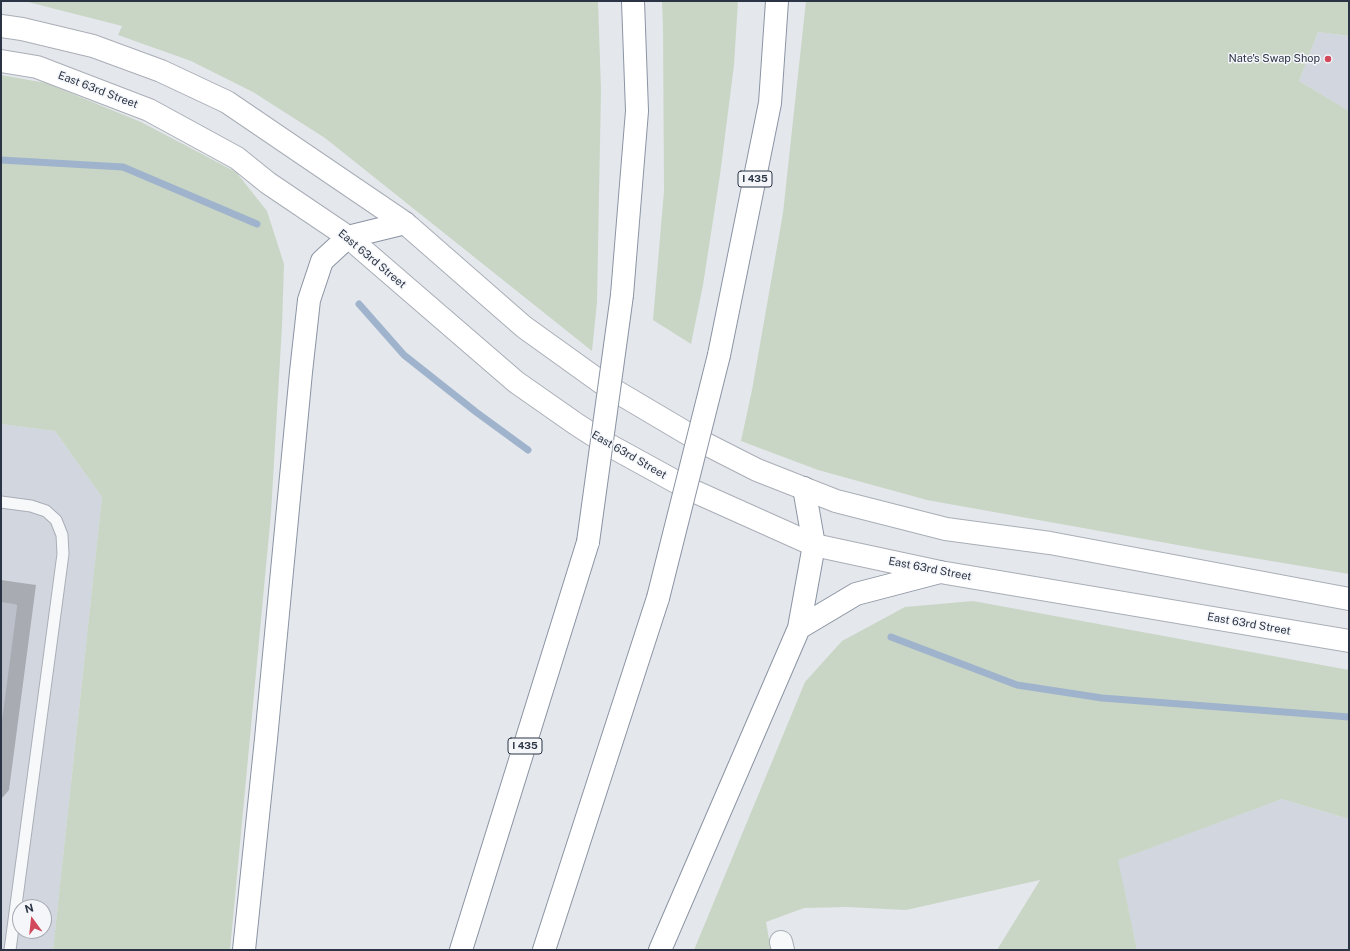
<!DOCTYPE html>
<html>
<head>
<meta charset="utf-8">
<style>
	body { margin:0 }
	#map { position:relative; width:1350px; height:951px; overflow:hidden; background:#e4e7ec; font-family:"Public Sans",sans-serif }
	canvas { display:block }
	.frame { position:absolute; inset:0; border:2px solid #2b3445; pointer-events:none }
	.north { position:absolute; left:12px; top:899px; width:40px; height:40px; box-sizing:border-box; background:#f4f6f9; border:1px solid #a4a8b1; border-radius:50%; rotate:345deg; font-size:11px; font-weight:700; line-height:16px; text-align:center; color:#2b3445 }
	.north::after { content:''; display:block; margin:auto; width:14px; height:18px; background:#d1495b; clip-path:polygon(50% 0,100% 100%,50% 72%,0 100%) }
</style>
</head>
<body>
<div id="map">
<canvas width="1350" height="951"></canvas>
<div class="frame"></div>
<div class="north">N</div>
</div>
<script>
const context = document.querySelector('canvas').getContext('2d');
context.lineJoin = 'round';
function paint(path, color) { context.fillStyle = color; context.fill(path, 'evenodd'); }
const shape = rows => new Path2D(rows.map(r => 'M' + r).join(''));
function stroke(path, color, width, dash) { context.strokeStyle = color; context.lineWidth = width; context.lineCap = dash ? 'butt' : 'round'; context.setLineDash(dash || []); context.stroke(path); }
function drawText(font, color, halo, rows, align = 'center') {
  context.font = font + ' "Public Sans",sans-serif'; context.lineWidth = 3; context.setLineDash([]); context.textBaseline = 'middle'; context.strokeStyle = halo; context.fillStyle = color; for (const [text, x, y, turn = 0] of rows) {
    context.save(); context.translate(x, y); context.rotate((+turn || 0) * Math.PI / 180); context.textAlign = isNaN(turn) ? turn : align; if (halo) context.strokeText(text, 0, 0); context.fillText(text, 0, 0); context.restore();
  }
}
paint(shape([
	[1318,32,1349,36,1349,111,1299,81],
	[1,424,55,431,102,497,53,950,1,950],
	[20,907,44,907,44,931,20,931],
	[1282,799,1349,819,1349,950,1137,950,1117,860]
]), '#d2d6de');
paint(shape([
	[24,1,598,1,601,90,597,302,592,351,325,138,253,92,191,61,118,35,122,26],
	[662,1,738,1,734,65,720,175,703,285,691,344,653,320,664,191,663,26],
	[806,1,1349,1,1349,36,1318,32,1299,81,1349,111,1349,574,1211,551,927,500,818,470,741,441,752,390,783,213],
	[1,75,46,83,141,122,236,172,267,211,284,264,282,326,271,513,230,950,53,950,102,497,55,431,1,424],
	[973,601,1349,670,1349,819,1282,799,1118,860,1137,950,997,950,1040,880,906,910,847,907,804,908,766,922,771,950,694,950,805,682,842,641,905,607]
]), '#c9d6c5');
paint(shape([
	[1,580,36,585,9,790,2,798,1,805]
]), '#0003');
stroke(shape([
	[1,160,123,167,257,224],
	[359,304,404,355,476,412,528,450],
	[891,637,1017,685,1102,698,1349,717]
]), '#9fb4cc', 7);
paint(shape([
	[1,602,14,604,17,605,17,607,2,721]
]), '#bbc0ca');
const lane = shape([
	[1,502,31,506,46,511,56,520,62,535,63,554,10,950]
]);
const street = shape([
	[781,942,783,950]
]);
const secondary = shape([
	[1,26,22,29,93,46,161,71,227,102,405,223,524,327,602,383,700,441,757,470,836,501,946,529,1050,543,1349,599],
	[1,61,37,67,149,110,237,158,268,183,348,237,516,382,576,424,607,444,689,489,814,545,940,572,1349,641]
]);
const highway = shape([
	[622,295,637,111,633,1],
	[719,355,770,103,777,1],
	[799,628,856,594,940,572],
	[244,950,266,739,301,372,309,300,322,261,348,237,405,223],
	[461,950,588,542],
	[544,950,658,598],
	[660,950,799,628,814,545,804,488]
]);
stroke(lane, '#a9aeb7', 13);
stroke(street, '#a9aeb7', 24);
stroke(secondary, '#a9aeb7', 24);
stroke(highway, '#8b94a3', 24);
stroke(lane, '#f7f8fa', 11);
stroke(street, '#f7f8fa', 22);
stroke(secondary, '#fff', 22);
stroke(highway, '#fff', 22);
const highwayBridge = shape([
	[588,542,622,295],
	[658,598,719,355]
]);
stroke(highwayBridge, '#8b94a3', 24, []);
stroke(highwayBridge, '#fff', 22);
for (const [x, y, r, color] of [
	[1328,59,4,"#d1495b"]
]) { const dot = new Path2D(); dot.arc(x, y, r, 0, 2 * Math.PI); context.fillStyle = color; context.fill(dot); stroke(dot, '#f4f6f9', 1.5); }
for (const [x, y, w] of [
	[755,179,34],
	[525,746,34]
]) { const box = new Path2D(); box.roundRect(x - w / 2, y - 8, w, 16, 3); context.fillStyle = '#f4f6f9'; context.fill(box); stroke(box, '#2b3445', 1); }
drawText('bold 10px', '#2b3445', null, [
	["I 435",755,179],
	["I 435",525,746]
]);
drawText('11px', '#2b3445', '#f4f6f9', [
	["Nate's Swap Shop",1320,59]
], 'right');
drawText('11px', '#2b3445', '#f4f6f9', [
	["East 63rd Street",98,90,21],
	["East 63rd Street",372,259,40],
	["East 63rd Street",629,455,30],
	["East 63rd Street",930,569,11],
	["East 63rd Street",1249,624,10]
]);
</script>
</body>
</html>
